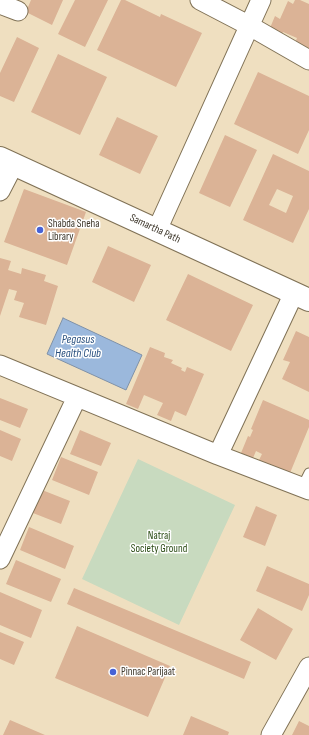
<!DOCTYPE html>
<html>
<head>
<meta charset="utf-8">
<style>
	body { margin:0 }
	canvas { display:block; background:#efdfc0 }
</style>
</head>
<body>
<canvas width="309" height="735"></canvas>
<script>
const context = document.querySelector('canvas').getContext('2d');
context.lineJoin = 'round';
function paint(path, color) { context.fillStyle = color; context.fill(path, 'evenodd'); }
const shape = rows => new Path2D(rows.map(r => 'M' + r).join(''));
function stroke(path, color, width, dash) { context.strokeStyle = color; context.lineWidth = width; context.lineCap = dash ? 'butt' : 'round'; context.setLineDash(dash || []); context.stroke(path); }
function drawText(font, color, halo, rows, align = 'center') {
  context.font = font + ' "Sofia Sans Condensed",sans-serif'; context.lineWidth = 3; context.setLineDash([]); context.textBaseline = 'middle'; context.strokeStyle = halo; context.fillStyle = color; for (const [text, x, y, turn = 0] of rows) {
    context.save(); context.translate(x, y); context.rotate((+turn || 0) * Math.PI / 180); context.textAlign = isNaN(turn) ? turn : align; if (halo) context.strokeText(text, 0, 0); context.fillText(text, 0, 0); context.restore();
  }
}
paint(shape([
	[138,459,235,505,179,625,82,579]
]), '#c8dabf');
const water = shape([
	[63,318,142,355,126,390,47,354,63,318]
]);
paint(water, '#9bb8dc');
stroke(water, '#7f91a7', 1);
paint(shape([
	[31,0,63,0,52,25,26,12],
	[75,0,108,0,85,47,58,34],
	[121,0,125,0,160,17,161,14,202,33,176,87,97,50],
	[295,0,300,0,309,4,309,50,295,43,297,38,283,32,282,34,270,28,275,16,280,19,288,1,293,4],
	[17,37,39,48,14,102,0,96,0,73],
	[58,54,107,77,80,135,31,112],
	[258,72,309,96,309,130,298,154,234,124],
	[117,117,158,136,140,174,99,155],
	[225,135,257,150,230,207,199,193],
	[273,154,309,171,309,209,293,243,243,220],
	[277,189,293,196,286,213,269,205],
	[24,189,86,212,67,265,4,242],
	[108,246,151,265,134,302,92,282],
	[0,258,11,261,8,270,21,274,22,268,46,275,44,281,58,286,46,325,19,317,24,303,14,300,17,291,9,289,0,316],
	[188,274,253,305,231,351,166,320],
	[296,331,309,337,309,392,282,379,290,362,283,360],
	[150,347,165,353,164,357,173,360,171,363,182,368,181,370,185,372,187,367,204,374,186,416,175,411,171,421,157,415,163,403,144,395,138,409,126,404],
	[0,398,28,409,20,428,0,420],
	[263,400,309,420,309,427,290,473,259,460,262,454,256,451,253,458,241,453,248,436,250,437,253,430,251,429],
	[0,430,21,439,12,461,0,456],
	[80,430,111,443,101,466,70,454],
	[61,457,98,472,89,495,52,480],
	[42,490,70,501,61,524,33,513],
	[256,506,277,515,265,546,243,537],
	[29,527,74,546,65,569,20,550],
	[16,560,61,579,51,602,6,584],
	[267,566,309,584,309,595,302,611,256,591],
	[74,588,251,662,244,679,67,604],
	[0,592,42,610,31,638,0,625],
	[258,608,293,629,276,660,240,640],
	[77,626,170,666,148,717,55,678],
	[0,632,24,642,14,665,0,659],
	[191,716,229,732,228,735,183,735],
	[10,720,45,735,3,735],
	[299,721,309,726,309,735,292,735]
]), '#dbb396');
const service = shape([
	[302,487,309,473]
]);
const minor = shape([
	[200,0,248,25,309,60],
	[0,4,18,11],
	[0,191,14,164],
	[157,230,261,0],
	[0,365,218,455,309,490],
	[218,455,294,293],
	[0,559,77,397],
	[271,735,309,667]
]);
const tertiary = shape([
	[0,158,309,300]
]);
stroke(service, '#807256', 11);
stroke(minor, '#807256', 21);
stroke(tertiary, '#807256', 24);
stroke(service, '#fff', 9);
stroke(minor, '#fff', 19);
stroke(tertiary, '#fff', 22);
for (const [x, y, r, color] of [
	[40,230,4,"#4762d6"],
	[113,672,4,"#4762d6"]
]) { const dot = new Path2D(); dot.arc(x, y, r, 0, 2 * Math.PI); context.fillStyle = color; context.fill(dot); stroke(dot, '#fff', 1.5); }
drawText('11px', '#3e372b', '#fff', [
	["Shabda Sneha",48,224],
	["Library",48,237],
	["Pinnac Parijaat",121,672]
], 'left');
drawText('11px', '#3e372b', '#fff', [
	["Samartha Path",155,229,25]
]);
drawText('11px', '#2c4d16', '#fff', [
	["Natraj",159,536],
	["Society Ground",159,549]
]);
drawText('italic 12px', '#284f7e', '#fff', [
	["Pegasus",78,340],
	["Health Club",78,354]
]);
</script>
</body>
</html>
